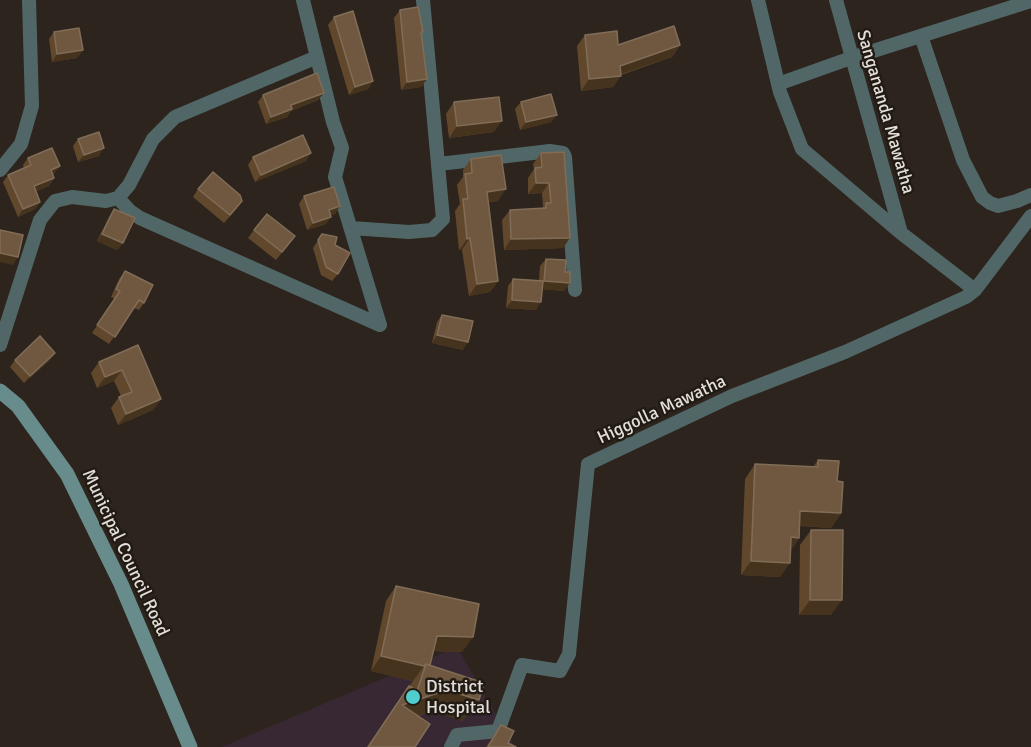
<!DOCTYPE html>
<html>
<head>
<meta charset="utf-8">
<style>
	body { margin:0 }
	canvas { display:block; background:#2c241d }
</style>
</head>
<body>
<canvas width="1031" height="747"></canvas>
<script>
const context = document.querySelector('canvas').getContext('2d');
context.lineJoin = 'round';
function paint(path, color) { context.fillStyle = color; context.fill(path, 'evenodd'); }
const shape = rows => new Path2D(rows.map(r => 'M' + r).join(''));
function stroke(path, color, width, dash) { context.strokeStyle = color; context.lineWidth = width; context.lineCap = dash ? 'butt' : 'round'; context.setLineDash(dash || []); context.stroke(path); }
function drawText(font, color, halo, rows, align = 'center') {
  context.font = font + ' Signika,sans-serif'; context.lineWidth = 5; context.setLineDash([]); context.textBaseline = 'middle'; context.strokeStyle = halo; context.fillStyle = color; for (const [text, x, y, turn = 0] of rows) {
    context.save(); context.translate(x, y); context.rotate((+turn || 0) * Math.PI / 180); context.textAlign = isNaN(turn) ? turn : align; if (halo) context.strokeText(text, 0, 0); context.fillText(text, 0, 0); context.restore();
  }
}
paint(shape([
	[457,647,515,747,222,747]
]), '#372833');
stroke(shape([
	[758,0,780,92,802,149,901,233,975,290],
	[836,0,901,233],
	[921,36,963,160,982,197,990,203,998,206,1017,201,1031,195],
	[317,57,333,122,342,148,335,177,380,325],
	[778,84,851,58,1031,1],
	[439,164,550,151,563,153,565,157,575,290],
	[0,170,21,144,32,106,29,0],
	[118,198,130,211,140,218,380,325],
	[351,228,409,232,432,230,443,219,423,0],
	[0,345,40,220,55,201,72,197,106,201,118,198,129,185,153,139,175,117,317,57,303,0],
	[451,747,457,735,498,731,522,665,560,671,569,654,588,464,732,396,845,352,966,297,975,290,1031,216]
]), '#516767', 14);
stroke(shape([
	[0,391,18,406,67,474,121,584,190,747]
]), '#688b8c', 15);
paint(shape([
	[400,10,423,32,421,34,427,79,421,87,401,90,394,18],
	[334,17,373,81,368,89,349,95,328,25],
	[54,32,83,50,77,58,52,62,49,39],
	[585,35,618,45,680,45,672,57,621,75,613,87,581,91,577,46],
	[324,93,318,100,291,111,287,117,266,124,258,102,263,95],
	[454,102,494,132,449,138,446,114],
	[521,102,557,115,551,122,520,130,515,109],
	[78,139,99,156,78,162,73,146],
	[564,152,563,248,504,250,502,220,510,210,542,208,543,207,542,193,528,194,528,178,534,169,533,164,541,153],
	[253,157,306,161,255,182,248,165],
	[28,158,54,174,53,175,54,178,49,186,36,191,40,202,35,209,18,217,3,182,8,175,24,168,23,165],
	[471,159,498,201,488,202,498,281,490,292,469,296,462,250,459,250,455,211,460,204,457,185,463,177,463,170],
	[198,189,237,208,224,223,193,197],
	[304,196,340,206,335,214,330,215,326,224,307,230,299,204],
	[114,209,123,243,117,250,97,241,109,217],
	[254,230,289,244,276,260,248,238],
	[322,234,335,245,338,274,332,281,321,275,313,248],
	[546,259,564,291,542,289,536,310,506,308,508,286,513,279,539,280,540,266],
	[125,271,144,303,139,310,134,308,109,344,92,333,115,299,111,297,119,279],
	[442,315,463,350,432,343,437,322],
	[138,345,161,399,153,410,118,425,111,408,119,397,121,396,114,381,97,388,91,373,99,362],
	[55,353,50,360,24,383,10,367,15,360],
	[818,460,837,481,841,513,831,528,800,526,799,538,790,551,780,577,741,575,745,479,755,464,813,467],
	[811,530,831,615,799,615,800,545],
	[396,586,462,652,433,651,430,665,463,721,432,711,419,716,415,747,368,747,413,681,371,671,386,601],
	[501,725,488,747,486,747]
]), '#61482c');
paint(shape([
	[680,45,672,57,615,76,621,76,613,87,581,91,589,79,620,66],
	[83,50,77,58,52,62,57,54],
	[427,79,421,87,401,90,407,82],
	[373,81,368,89,349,95,355,87],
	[324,93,318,100,291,111,287,117,266,124,271,117,291,105],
	[557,115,551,122,520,130,526,122],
	[502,121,494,132,449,138,457,126],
	[104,148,99,156,78,162,84,155],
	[311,153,306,161,255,182,261,175],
	[60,166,54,174,46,178,51,170],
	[54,178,49,186,28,194,34,186],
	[536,183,549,183,542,193,528,194],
	[506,189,498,201,479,203,487,192],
	[40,202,35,209,18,217,23,209],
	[340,206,335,214,323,217,329,210],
	[331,217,326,224,307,230,313,223],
	[102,234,123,243,117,250,97,241],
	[470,238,462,250,459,250,467,239],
	[570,238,563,248,504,250,511,239],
	[0,253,18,257,13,265,0,262],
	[498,281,490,292,469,296,477,284],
	[544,281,570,283,564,291,539,289],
	[512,300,541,302,536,310,506,308],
	[437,335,468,342,463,350,432,343],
	[55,353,50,360,24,383,30,376],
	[122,370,114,381,97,388,105,377],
	[161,399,153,410,118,425,126,414],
	[800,511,841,513,831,528,790,525],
	[791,537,799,538,789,552],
	[751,561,790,563,780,577,741,575],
	[810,600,842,600,831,615,799,615],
	[437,636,473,637,462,652,426,651],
	[381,656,424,666,413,681,371,671],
	[447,690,479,700,463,721,432,711,387,727,402,705]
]), '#46331e');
const building = shape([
	[418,7,423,32,421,32,427,79,407,82,400,10,418,7],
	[353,11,373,81,355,87,334,17,353,11],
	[674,26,680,45,620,66,621,76,589,79,585,35,617,31,618,45,674,26],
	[79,28,83,50,57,54,54,32,79,28],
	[317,73,324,93,291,105,292,109,271,117,263,95,317,73],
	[551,94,557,115,526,122,521,102,551,94],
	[499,97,502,121,457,126,454,102,499,97],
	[99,132,104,148,84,155,78,139,99,132],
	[303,135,311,153,261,175,253,157,303,135],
	[52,148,60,166,51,170,54,178,34,186,40,202,23,209,8,175,31,165,28,158,52,148],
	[564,152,570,238,511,239,510,210,546,208,546,203,551,203,549,183,536,183,535,168,542,167,541,153,564,152],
	[501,155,506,189,487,192,498,281,477,284,470,238,467,239,463,199,468,199,465,174,472,173,471,159,501,155],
	[213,172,240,195,242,201,230,215,198,189,213,172],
	[334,187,340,206,329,210,331,217,313,223,304,196,334,187],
	[114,209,135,218,123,243,102,234,114,209],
	[267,214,295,236,282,252,254,230,267,214],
	[0,230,23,235,18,257,0,253,0,230],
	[322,234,337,237,335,245,350,253,338,274,326,267,318,240,322,234],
	[546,259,566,260,565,272,570,272,570,283,544,281,546,259],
	[125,271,153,285,144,303,139,300,115,337,97,325,120,291,116,289,125,271],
	[513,279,543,281,541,302,512,300,513,279],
	[442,315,473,321,468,342,437,335,442,315],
	[40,336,55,353,30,376,15,360,40,336],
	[138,345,161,399,126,414,119,397,132,392,122,370,105,377,99,362,138,345],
	[818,460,839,461,837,481,843,482,841,513,800,511,799,538,791,537,790,563,751,561,755,464,818,467,818,460],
	[811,530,843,530,842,600,810,600,811,530],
	[396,586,479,604,473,637,437,636,430,665,426,664,424,666,381,656,396,586],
	[426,664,484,683,479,700,447,690,402,705,430,724,415,747,368,747,409,686,417,691,426,664],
	[501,725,514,731,508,743,516,747,488,747,501,725]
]);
paint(building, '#6f583f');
stroke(building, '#816d57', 1.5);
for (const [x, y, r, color] of [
	[413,697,8,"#52cdce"]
]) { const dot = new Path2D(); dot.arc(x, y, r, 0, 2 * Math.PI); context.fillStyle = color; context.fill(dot); stroke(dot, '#221b14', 2); }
drawText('18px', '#e3ded9', '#221b14', [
	["Sangananda Mawatha",885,112,74],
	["Higgolla Mawatha",662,410,-25],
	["Municipal Council Road",125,553,65]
]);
drawText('18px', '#e3ded9', '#221b14', [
	["District",426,687],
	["Hospital",426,708]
], 'left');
</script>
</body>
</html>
